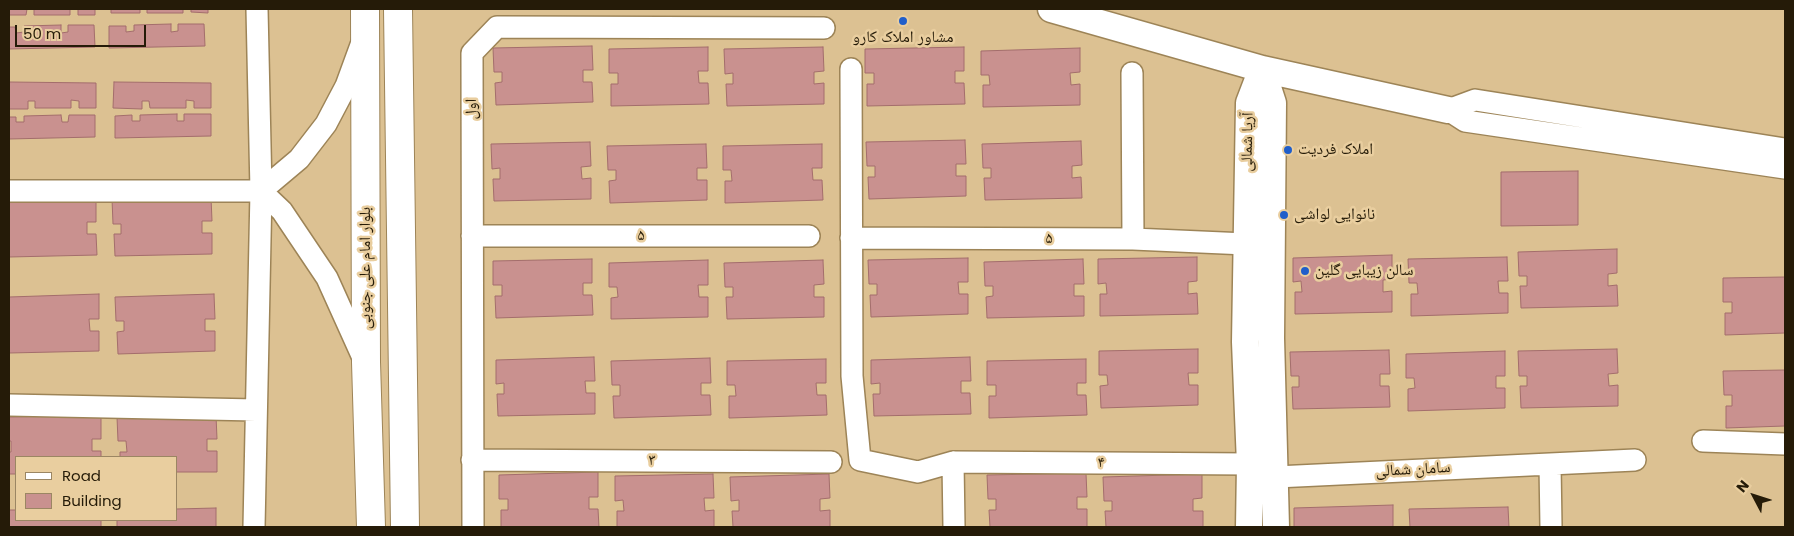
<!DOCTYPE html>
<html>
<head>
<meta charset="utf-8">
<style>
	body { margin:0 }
	#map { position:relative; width:1794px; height:536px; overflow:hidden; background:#dcc192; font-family:Poppins,sans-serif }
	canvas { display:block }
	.frame { position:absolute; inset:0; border:10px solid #251b08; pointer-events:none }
	.legend { position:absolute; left:15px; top:456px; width:162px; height:65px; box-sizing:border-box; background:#e9ce9f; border:1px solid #9b8663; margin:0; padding:6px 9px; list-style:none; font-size:15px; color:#251b08 }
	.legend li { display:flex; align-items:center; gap:10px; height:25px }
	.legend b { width:25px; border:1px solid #9b8663 }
	.north { position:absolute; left:1729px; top:471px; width:50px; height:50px; -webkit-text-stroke:4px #e9ce9f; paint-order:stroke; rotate:310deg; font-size:14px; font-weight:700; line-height:20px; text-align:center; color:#251b08 }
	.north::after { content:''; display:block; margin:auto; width:18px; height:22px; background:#251b08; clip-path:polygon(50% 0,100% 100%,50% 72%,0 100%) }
	.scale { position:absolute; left:15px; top:25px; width:131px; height:22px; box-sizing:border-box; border:2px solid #251b08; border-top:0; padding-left:6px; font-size:15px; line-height:18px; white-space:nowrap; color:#251b08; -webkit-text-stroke:4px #e9ce9f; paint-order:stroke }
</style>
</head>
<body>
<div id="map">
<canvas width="1794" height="536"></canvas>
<div class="frame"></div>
<ul class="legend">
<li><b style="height:6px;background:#fff"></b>Road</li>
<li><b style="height:14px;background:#c9918f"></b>Building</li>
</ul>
<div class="north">N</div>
<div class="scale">50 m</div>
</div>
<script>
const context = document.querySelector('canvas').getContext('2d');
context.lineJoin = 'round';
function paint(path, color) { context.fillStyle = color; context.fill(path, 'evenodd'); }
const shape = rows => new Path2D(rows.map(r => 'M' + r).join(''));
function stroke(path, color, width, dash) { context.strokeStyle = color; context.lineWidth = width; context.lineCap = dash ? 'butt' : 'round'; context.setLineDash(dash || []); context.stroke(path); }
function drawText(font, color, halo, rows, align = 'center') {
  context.font = font + ' Poppins,"Noto Naskh Arabic",sans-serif'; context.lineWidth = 5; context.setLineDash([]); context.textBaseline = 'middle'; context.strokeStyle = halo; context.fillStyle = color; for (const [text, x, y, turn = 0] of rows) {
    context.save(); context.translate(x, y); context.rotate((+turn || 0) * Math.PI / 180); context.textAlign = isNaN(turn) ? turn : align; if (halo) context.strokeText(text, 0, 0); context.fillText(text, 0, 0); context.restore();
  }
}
const building = shape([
	[9,9,27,9,26,15,9,15,9,9],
	[34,9,70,9,70,15,34,15,34,9],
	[78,9,95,9,95,15,78,15,78,9],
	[111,9,140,9,140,13,111,13,111,9],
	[147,9,183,9,183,13,147,13,147,9],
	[191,9,208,9,208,13,191,12,191,9],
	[171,24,171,32,178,31,178,24,204,24,205,46,109,48,109,26,126,26,126,32,134,31,134,25,171,24],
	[61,25,61,33,68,32,68,25,94,25,95,47,9,49,9,27,15,27,16,33,24,32,24,26,61,25],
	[592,46,593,70,583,70,583,82,592,82,593,102,496,105,495,83,502,82,502,72,494,72,493,48,592,46],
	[708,47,708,71,698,71,699,83,708,83,709,104,611,106,611,84,618,84,618,73,609,73,609,49,708,47],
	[823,47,824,71,814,72,814,84,824,83,824,104,727,106,726,84,733,84,733,73,725,74,724,49,823,47],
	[964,47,964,71,955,71,955,83,964,83,965,104,867,106,867,84,874,84,874,73,865,73,865,49,964,47],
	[1080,48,1080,72,1070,73,1071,85,1080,84,1080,105,983,107,983,85,990,85,989,75,981,75,981,51,1080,48],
	[9,82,96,83,96,108,79,108,79,101,71,100,71,108,35,108,35,101,28,101,28,109,9,109,9,82],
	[114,82,211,83,211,108,194,108,194,101,186,100,186,108,150,108,149,101,142,101,142,109,113,108,114,82],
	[177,114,177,121,184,121,184,114,211,114,211,136,115,138,115,116,132,115,132,121,140,121,140,115,177,114],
	[61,115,62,122,68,122,69,115,95,115,95,137,9,139,9,117,16,117,16,122,24,122,24,116,61,115],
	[965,140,966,164,956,164,956,176,966,176,966,196,869,199,868,177,875,177,875,166,867,166,866,142,965,140],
	[1081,141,1082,165,1072,166,1072,178,1081,177,1082,198,985,200,984,178,991,178,991,168,983,168,982,144,1081,141],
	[590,142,591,166,581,167,582,179,591,178,591,199,494,201,493,179,500,179,500,168,492,169,491,144,590,142],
	[706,144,707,168,697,168,697,180,707,180,707,200,610,203,609,181,616,180,616,170,608,170,607,146,706,144],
	[822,144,822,168,812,168,813,180,822,180,823,200,725,203,725,181,732,181,731,170,723,170,723,146,822,144],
	[1578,171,1578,225,1501,226,1501,172,1578,171],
	[211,197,212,221,202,221,202,233,212,233,212,254,115,256,114,234,121,234,121,224,113,224,112,199,211,197],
	[96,198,96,222,87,222,87,234,96,234,97,255,9,257,9,200,96,198],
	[1617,249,1617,273,1608,274,1608,286,1617,285,1618,306,1521,308,1520,286,1527,286,1527,276,1519,276,1518,252,1617,249],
	[1392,255,1392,279,1383,280,1383,292,1392,291,1392,312,1295,314,1295,292,1302,292,1301,281,1293,282,1293,258,1392,255],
	[1197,257,1197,281,1188,282,1188,294,1197,293,1198,314,1100,316,1100,294,1107,294,1106,283,1098,284,1098,259,1197,257],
	[1507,257,1508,281,1498,281,1499,293,1508,293,1508,313,1411,316,1411,294,1418,294,1417,283,1409,283,1408,259,1507,257],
	[968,258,968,282,958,282,959,294,968,294,968,314,871,317,870,295,877,295,877,284,869,284,868,260,968,258],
	[592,259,592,283,583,283,583,295,592,295,593,315,496,318,495,296,502,296,502,285,493,285,493,261,592,259],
	[1083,259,1084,284,1074,284,1074,296,1084,296,1084,316,987,318,986,297,993,296,993,286,985,286,984,262,1083,259],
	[708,260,708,285,698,285,699,297,708,297,708,317,611,319,611,298,618,297,617,287,609,287,609,263,708,260],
	[823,260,824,284,814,285,814,297,824,297,824,317,727,319,726,297,733,297,733,287,725,287,724,263,823,260],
	[1785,277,1785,333,1725,335,1725,313,1732,313,1732,302,1723,302,1723,278,1785,277],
	[99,294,99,319,89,319,90,331,99,331,99,351,9,353,9,297,99,294],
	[214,294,215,319,205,319,205,331,215,331,215,351,118,354,117,332,124,331,124,321,116,321,115,297,214,294],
	[1198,349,1198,373,1188,373,1189,385,1198,385,1198,405,1101,408,1100,386,1108,385,1107,375,1099,375,1099,351,1198,349],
	[1617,349,1618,373,1608,374,1609,386,1618,385,1618,406,1521,408,1520,386,1527,386,1527,376,1519,376,1518,351,1617,349],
	[1389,350,1390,374,1380,374,1380,386,1389,386,1390,407,1293,409,1292,387,1299,387,1299,376,1291,376,1290,352,1389,350],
	[1505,351,1505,376,1496,376,1496,388,1505,388,1505,408,1408,411,1408,389,1415,388,1414,378,1406,378,1406,354,1505,351],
	[594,357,595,381,585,381,586,393,595,393,595,414,498,416,497,394,504,394,504,383,496,384,496,360,594,357],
	[970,357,971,381,961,381,961,393,970,393,971,414,874,416,873,394,880,394,880,383,871,384,871,360,970,357],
	[710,358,711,383,701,383,701,395,710,395,711,415,614,418,613,396,620,396,620,385,612,385,611,361,710,358],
	[826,359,826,383,816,383,817,395,826,395,827,415,729,418,729,396,736,396,735,385,727,385,727,361,826,359],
	[1086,359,1086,383,1077,383,1077,395,1086,395,1087,415,989,418,989,396,996,396,996,385,987,385,987,361,1086,359],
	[1785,370,1785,426,1726,428,1726,406,1732,406,1732,395,1724,395,1723,371,1785,370],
	[101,415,101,439,92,439,92,451,101,451,101,457,16,457,16,474,9,474,9,452,11,452,11,441,9,441,9,417,101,415],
	[216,415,217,439,207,439,207,451,217,451,217,472,176,472,176,457,120,457,120,452,127,452,126,441,118,441,117,417,216,415],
	[598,472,598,497,589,497,589,509,598,509,599,527,501,527,501,510,508,510,508,499,499,499,499,475,598,472],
	[1086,473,1087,497,1077,497,1077,509,1087,509,1087,527,990,527,989,510,996,510,996,499,988,499,987,475,1086,473],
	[713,474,714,498,704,498,705,511,714,510,714,527,617,527,617,511,624,511,623,500,615,501,615,476,713,474],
	[829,474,830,498,820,499,820,511,830,510,830,527,733,527,732,511,739,511,739,500,731,501,730,477,829,474],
	[1202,474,1202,498,1193,499,1193,511,1203,511,1203,527,1106,527,1105,511,1112,511,1112,501,1104,501,1103,477,1202,474],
	[1393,505,1393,527,1294,527,1294,508,1393,505],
	[1508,507,1509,527,1410,527,1409,509,1508,507],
	[216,508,216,527,117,527,117,520,176,520,176,509,216,508],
	[9,510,16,510,16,520,101,520,101,527,9,527,9,510]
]);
paint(building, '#c9918f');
stroke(building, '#a36d6c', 1);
const minor = shape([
	[851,69,852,376,860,460,918,472,953,462,954,527],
	[1132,73,1133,239],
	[1448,110,1465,121,1785,168],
	[1448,110,1475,100,1785,149],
	[9,191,261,191,299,159,326,124,346,86,361,45],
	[261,191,282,211,327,278,364,360],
	[472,236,809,236],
	[851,238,1133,239,1246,244],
	[9,405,256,410],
	[1703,441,1785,444],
	[472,460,831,462],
	[953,462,1250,464],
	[1276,477,1550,464],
	[254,527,261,191,257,9],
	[473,527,472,53,497,27,824,28],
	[1551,527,1550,464,1635,460]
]);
const tertiary = shape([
	[1051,9,1262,69,1448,110],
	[1262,69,1273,103,1271,338,1276,527],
	[1249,527,1250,464,1245,342,1249,103,1262,69]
]);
const secondary = shape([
	[365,9,366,362,371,527],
	[398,9,405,527]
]);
stroke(minor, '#9d8457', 24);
stroke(tertiary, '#9d8457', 29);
stroke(secondary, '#9d8457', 30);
stroke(minor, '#fff', 21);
stroke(tertiary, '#fff', 26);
stroke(secondary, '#fff', 28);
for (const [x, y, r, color] of [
	[903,21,5,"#205eca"],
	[1288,150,5,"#205eca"],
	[1284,215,5,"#205eca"],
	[1305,271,5,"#205eca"]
]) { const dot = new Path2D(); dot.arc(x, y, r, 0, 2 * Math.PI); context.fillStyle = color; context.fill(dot); stroke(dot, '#e9ce9f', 2); }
drawText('16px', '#251b08', '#e9ce9f', [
	["مشاور املاک کارو",903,38,"center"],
	["املاک فردیت",1298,150],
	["نانوایی لواشی",1294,215],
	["سالن زیبایی گلین",1315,271]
], 'left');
drawText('16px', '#251b08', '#e9ce9f', [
	["اول",472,109,-90],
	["آریا شمالی",1248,142,-89],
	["۵",641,236],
	["۵",1049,239],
	["بلوار امام علی جنوبی",366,268,-90],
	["۳",652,461],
	["۴",1101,463],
	["سامان شمالی",1413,470,-3]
]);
</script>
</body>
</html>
